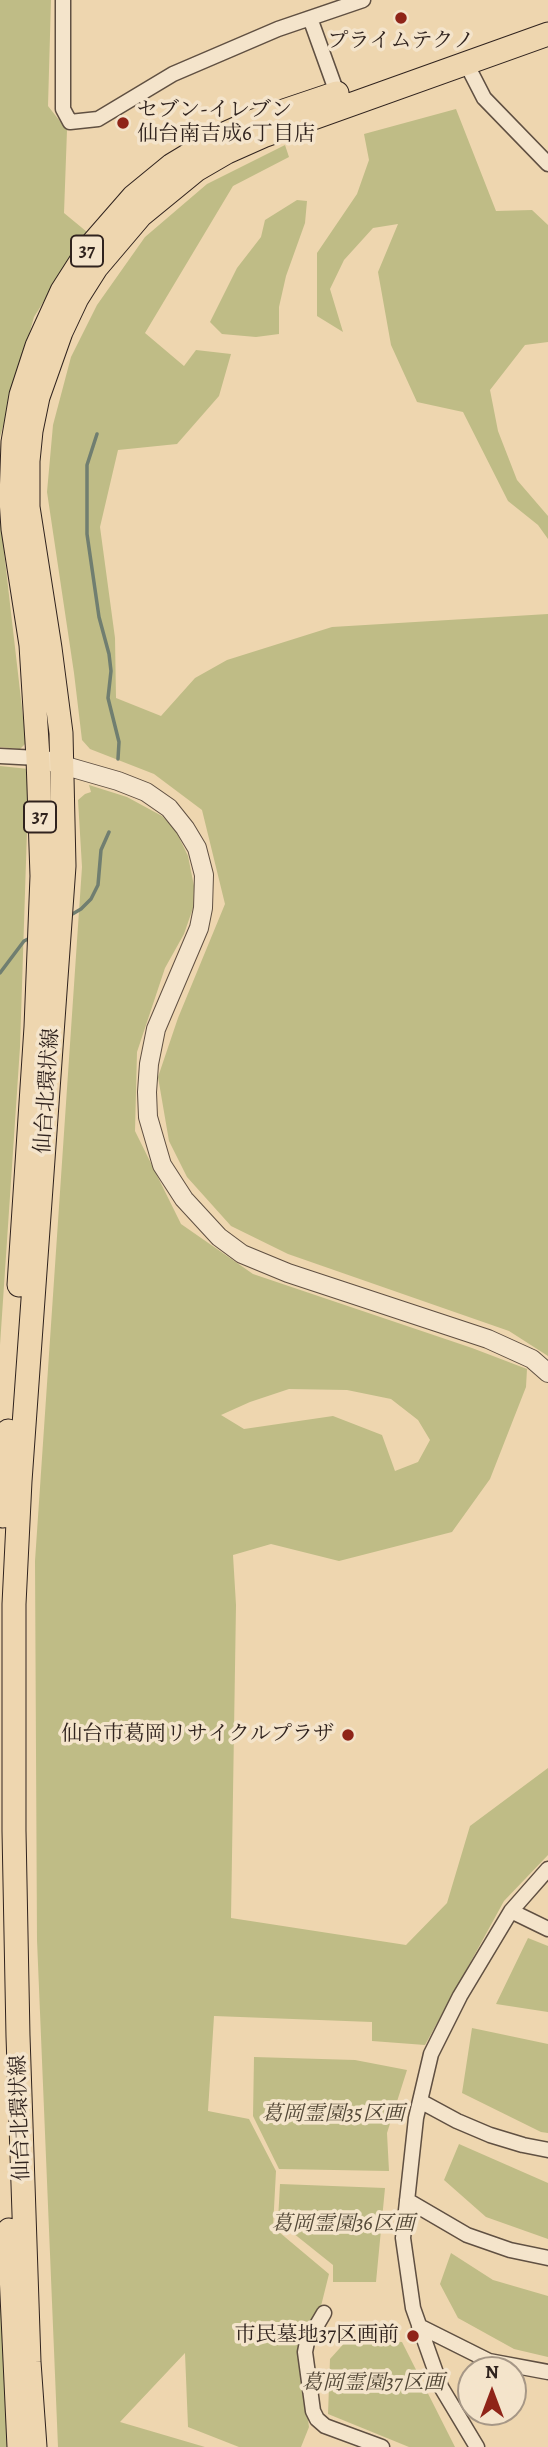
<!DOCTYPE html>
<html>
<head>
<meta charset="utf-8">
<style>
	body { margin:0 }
	#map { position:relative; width:548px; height:2447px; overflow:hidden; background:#eed6af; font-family:Alegreya,serif }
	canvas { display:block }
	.north { position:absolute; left:457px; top:2356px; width:70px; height:70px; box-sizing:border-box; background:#f4e4cb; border:2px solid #a69786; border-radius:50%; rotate:0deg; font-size:19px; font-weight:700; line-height:28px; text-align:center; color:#30231e }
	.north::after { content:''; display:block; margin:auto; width:24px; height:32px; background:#8f2418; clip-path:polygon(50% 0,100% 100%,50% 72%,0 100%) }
</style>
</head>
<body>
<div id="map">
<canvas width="548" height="2447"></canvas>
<div class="north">N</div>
</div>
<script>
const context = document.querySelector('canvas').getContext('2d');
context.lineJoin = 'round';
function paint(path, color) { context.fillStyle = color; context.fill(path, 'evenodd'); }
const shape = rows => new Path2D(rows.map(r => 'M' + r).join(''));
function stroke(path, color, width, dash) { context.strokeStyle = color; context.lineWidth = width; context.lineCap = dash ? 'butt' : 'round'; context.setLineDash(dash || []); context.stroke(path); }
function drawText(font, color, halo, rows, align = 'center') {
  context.font = font + ' Alegreya,"Noto Serif JP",serif'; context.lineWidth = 7; context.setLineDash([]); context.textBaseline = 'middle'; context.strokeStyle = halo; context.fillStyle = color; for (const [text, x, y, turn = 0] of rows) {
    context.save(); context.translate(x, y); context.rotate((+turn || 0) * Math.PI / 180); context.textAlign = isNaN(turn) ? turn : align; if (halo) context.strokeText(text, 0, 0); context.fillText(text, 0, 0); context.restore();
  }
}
paint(shape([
	[0,0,51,0,48,106,67,130,64,213,87,232,34,317,0,437,3,543,26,743,20,749,0,747],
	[456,109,496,211,532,210,548,225,548,342,525,345,490,390,498,431,517,480,548,516,548,539,538,525,508,501,463,412,417,402,391,345,378,272,398,224,373,228,344,260,330,289,343,332,317,316,317,253,357,194,369,160,364,134],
	[285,145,289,157,233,186,145,333,184,366,196,350,231,354,219,396,177,444,118,450,100,527,115,638,116,698,161,716,195,678,227,660,332,627,548,614,548,1356,509,1331,288,1254,231,1226,187,1177,169,1141,158,1077,178,1018,225,904,202,810,154,774,90,749,82,740,74,673,47,492,53,425,71,357,97,305,145,237,207,184],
	[297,200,307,201,305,223,286,276,279,307,279,334,256,337,222,334,210,322,237,268,261,237,265,220],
	[0,766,29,769,20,1047,0,1345],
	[89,785,127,797,162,816,175,829,188,856,194,886,193,908,184,934,165,968,137,1052,135,1131,181,1224,253,1274,472,1348,527,1369,526,1387,490,1479,452,1532,339,1561,271,1544,233,1555,236,1605,231,1918,406,1945,447,1903,470,1826,548,1768,548,1855,504,1901,425,2045,372,2041,372,2022,214,2016,208,2111,249,2119,276,2171,273,2227,329,2274,320,2310,299,2351,309,2427,301,2447,239,2447,188,2427,185,2353,120,2422,205,2447,58,2447,37,1940,35,1561,82,867,78,800,85,794,91,792],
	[289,1389,347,1390,391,1399,418,1420,430,1440,418,1462,395,1471,382,1435,333,1416,244,1429,221,1415,250,1402],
	[528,1938,548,1946,548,2012,496,2004],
	[472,2028,548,2044,548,2133,541,2132,462,2093],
	[254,2057,355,2060,407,2070,387,2133,389,2171,279,2169,253,2116],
	[459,2144,548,2183,548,2239,486,2217,444,2180],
	[280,2184,385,2188,376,2282,333,2282,333,2265,278,2221],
	[451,2253,493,2280,548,2296,548,2357,514,2349,458,2318,440,2284],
	[0,2275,10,2447,0,2447],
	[348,2339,402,2342,455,2447,409,2447,328,2414,330,2359]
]), '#bfbc86');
stroke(shape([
	[97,434,87,465,87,534,99,617,109,654,111,671,108,698,119,742,118,759],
	[69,916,81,909,91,899,98,885,101,850,109,832],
	[0,973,24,941,32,937]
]), '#707e70', 3.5);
const minor = shape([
	[63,0,63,109,70,122,98,119,173,74,278,29,363,0],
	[310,18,337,93],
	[466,63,484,98,548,164],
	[0,756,38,758],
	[511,1911,548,1929],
	[420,2101,457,2121,490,2135,523,2145,548,2150],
	[407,2200,467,2235,510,2250,548,2258],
	[324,2313,307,2342,305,2352,313,2411,317,2419,325,2426,382,2447],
	[419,2326,489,2361,548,2372],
	[477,2447,441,2387,413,2308,403,2238,416,2118,431,2054,460,1996,511,1911,548,1869]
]);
const tertiary = shape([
	[38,758,118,781,146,792,169,808,185,828,197,848,204,875,203,908,199,928,156,1029,149,1064,147,1092,148,1117,162,1165,184,1199,219,1237,242,1254,288,1273,488,1339,532,1359,548,1373]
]);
const primary = shape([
	[19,1285,36,1027,42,876,38,758,31,645,13,529,11,499,13,442,21,395,37,346,62,291,92,244,133,197,172,165,220,136,251,122,337,93],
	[3,1516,8,1431],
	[9,2230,19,2447],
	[35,2447,29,2362,18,2036,14,1831,14,1604,20,1481,64,866,61,733,50,648,28,507,28,461,31,431,38,397,61,332,77,298,96,268,141,215,196,170,227,152,263,136,548,34]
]);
stroke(minor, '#605042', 17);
stroke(tertiary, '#605042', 20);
stroke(primary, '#30231e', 25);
stroke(minor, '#f4e4cb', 14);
stroke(tertiary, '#f4e4cb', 18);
stroke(primary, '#eed6af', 23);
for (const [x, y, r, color] of [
	[401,18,7,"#8f2418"],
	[123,123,7,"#8f2418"],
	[348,1735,7,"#8f2418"],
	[413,2336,7,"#8f2418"]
]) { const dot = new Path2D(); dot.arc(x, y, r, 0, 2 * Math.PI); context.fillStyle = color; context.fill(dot); stroke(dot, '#f4e4cb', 2.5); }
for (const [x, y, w] of [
	[87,251,32],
	[40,817,32]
]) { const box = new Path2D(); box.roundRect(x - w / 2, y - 15.5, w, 31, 5); context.fillStyle = '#f4e4cb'; context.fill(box); stroke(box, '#30231e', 2); }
drawText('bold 19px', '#30231e', null, [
	["37",87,251],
	["37",40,817]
]);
drawText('21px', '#30231e', '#f4e4cb', [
	["プライムテクノ",401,42,"center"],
	["セブン-イレブン",137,111,"left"],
	["仙台南吉成6丁目店",137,135,"left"],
	["仙台市葛岡リサイクルプラザ",334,1735],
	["市民墓地37区画前",399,2336]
], 'right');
drawText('21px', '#30231e', '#f4e4cb', [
	["仙台北環状線",48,1091,-86],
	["仙台北環状線",21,2118,-92]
]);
drawText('italic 21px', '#544938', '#f4e4cb', [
	["葛岡霊園35区画",333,2115],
	["葛岡霊園36区画",343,2225],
	["葛岡霊園37区画",373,2384]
]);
</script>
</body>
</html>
